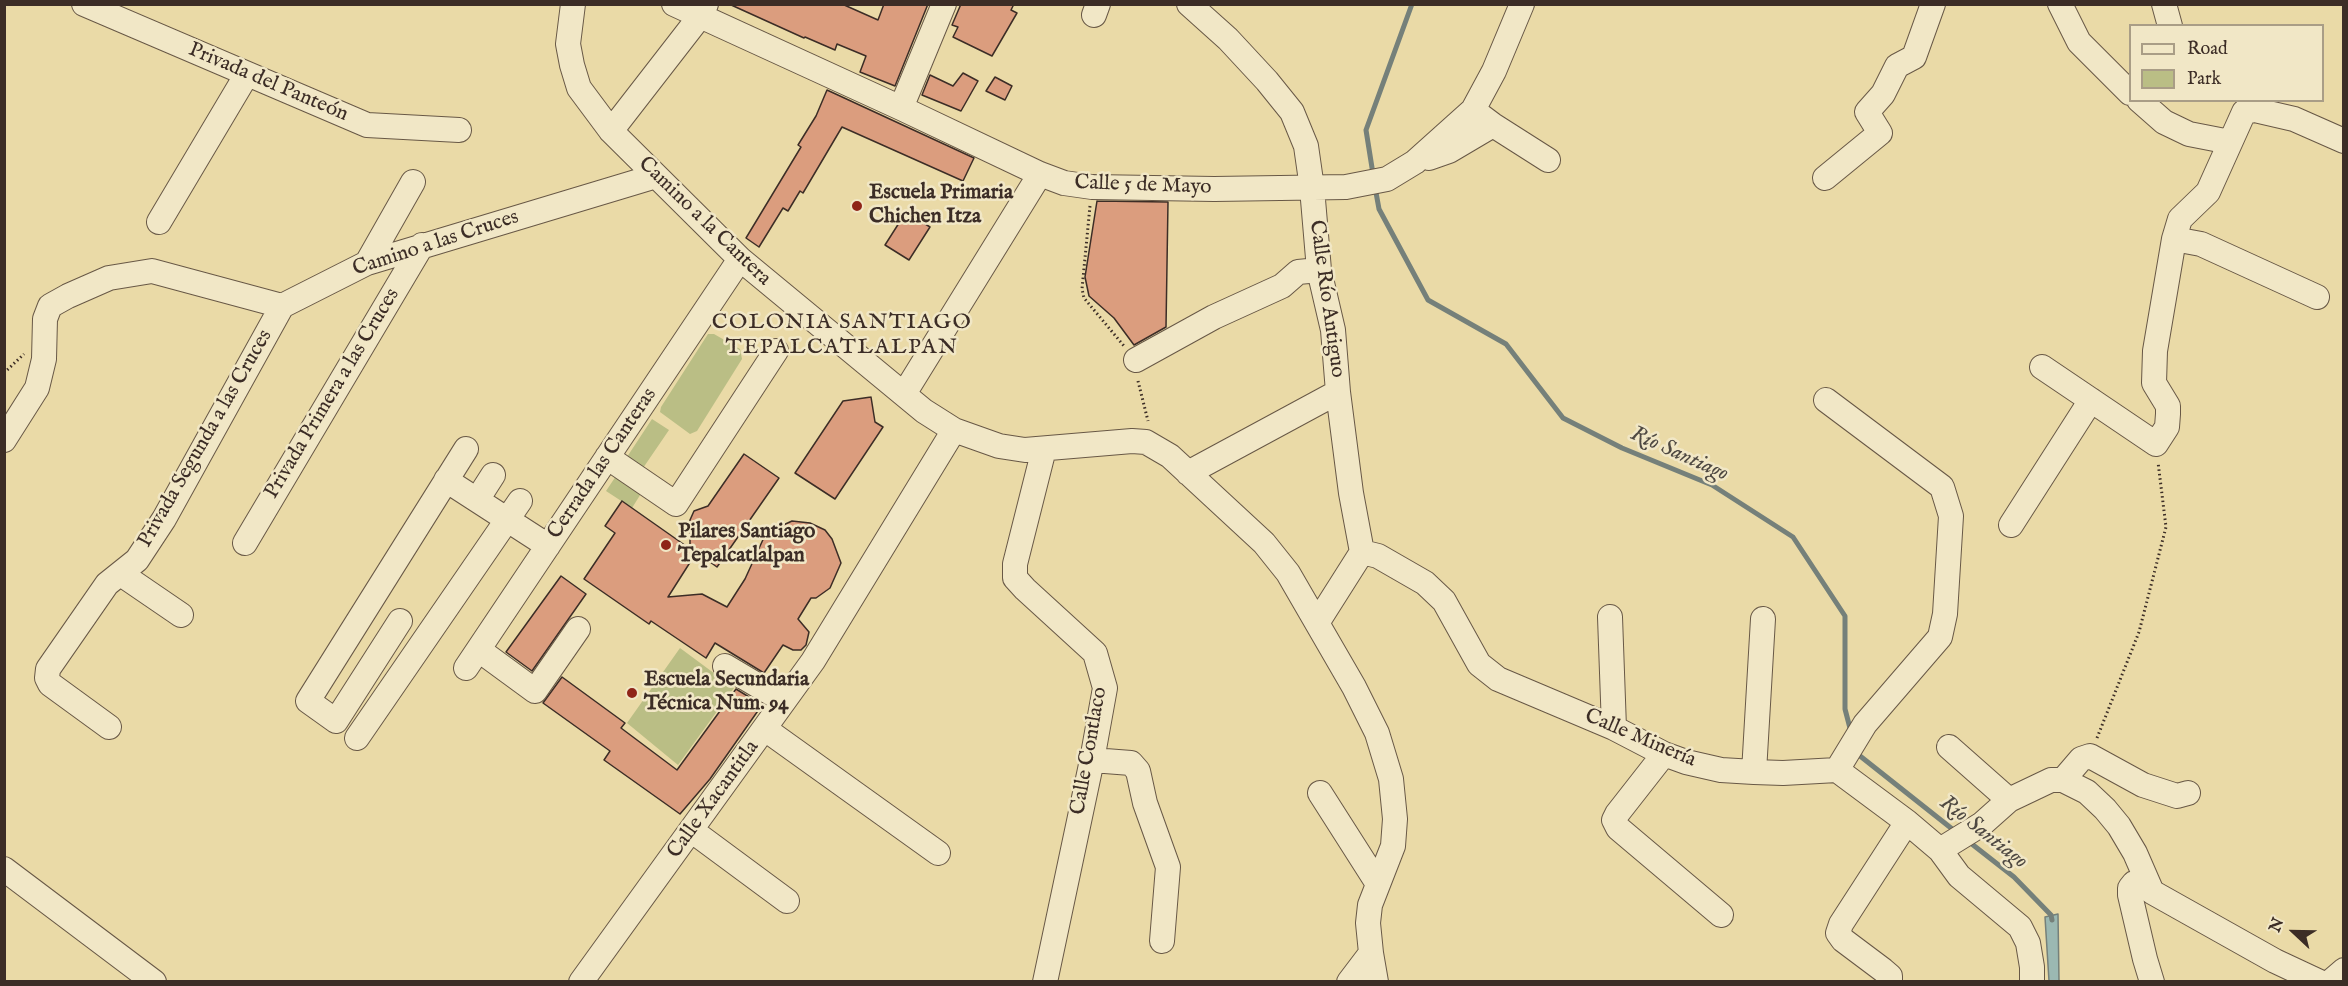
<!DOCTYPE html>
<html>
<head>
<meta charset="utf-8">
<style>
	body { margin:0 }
	#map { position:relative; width:2348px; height:986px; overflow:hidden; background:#eadaa7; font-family:"IM FELL English",serif }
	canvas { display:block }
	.frame { position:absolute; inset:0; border:6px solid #3c2d26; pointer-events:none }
	.legend { position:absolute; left:2129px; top:24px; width:195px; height:78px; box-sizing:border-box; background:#f1e7c6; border:2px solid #a99d86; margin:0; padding:8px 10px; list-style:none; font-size:18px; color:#3c2d26 }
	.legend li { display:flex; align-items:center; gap:12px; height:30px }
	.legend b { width:30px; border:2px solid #a99d86 }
	.north { position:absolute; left:2264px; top:902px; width:60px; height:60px; -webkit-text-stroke:4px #f1e7c6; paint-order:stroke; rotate:292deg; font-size:16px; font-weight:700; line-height:24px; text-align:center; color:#3c2d26 }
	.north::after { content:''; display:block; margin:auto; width:21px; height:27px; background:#3c2d26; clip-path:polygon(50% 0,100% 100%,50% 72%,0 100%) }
</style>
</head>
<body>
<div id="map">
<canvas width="2348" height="986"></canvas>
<div class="frame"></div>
<ul class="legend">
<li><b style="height:8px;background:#f1e7c6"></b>Road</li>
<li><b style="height:16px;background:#babe85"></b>Park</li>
</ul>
<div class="north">N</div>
</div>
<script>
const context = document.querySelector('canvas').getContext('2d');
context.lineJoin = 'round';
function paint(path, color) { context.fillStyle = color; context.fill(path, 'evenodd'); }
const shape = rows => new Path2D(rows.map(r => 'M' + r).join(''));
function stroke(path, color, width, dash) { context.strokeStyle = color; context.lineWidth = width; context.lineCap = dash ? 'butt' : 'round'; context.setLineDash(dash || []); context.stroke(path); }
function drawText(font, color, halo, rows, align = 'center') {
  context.font = font + ' "IM FELL English",serif'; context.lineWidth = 5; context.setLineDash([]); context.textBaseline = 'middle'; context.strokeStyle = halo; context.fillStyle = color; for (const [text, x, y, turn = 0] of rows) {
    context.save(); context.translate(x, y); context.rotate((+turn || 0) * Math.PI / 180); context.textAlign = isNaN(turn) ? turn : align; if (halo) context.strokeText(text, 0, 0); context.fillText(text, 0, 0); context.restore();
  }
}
paint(shape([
	[708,334,714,334,740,349,742,359,697,431,690,434,660,412,661,407],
	[652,419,669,430,641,471,625,460],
	[616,476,642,492,632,508,606,491],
	[680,648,734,688,678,765,627,723]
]), '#babe85');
const water = shape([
	[2058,914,2059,981,2049,981,2045,917,2058,914]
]);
paint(water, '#9bb8b2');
stroke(water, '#75807a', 1.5);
stroke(shape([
	[1373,174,1366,130,1412,4],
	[1375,187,1379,209,1428,300,1506,344,1563,418,1622,448,1712,485,1793,537,1845,616,1845,709,1851,732],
	[1855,752,1956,832],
	[1968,841,2014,877,2051,915,2052,920]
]), '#75807a', 5);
const building = shape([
	[729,4,842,4,878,20,884,4,928,4,895,86,860,72,866,56,837,44,835,50,805,37,804,38,729,4],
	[961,4,1014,4,1011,10,1017,13,992,56,953,37,958,27,952,25,961,4],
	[963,73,978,81,961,111,922,95,930,75,953,86,963,73],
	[995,77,1012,86,1005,100,986,91,995,77],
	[827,90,974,158,963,181,842,127,803,193,800,191,788,211,783,208,759,247,746,238,801,147,798,145,816,116,827,90],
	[1097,201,1168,202,1166,327,1134,345,1114,318,1089,296,1085,277,1097,201],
	[906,212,930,227,909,260,885,245,906,212],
	[871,397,875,422,883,427,835,499,795,473,843,401,871,397],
	[744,454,779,478,717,567,690,548,690,520,694,511,708,506,744,454],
	[622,501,696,553,668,597,702,594,727,607,745,579,766,533,792,521,810,523,825,530,832,539,841,563,830,588,816,598,811,598,798,619,809,632,806,645,801,650,793,650,783,645,764,673,715,643,706,658,651,621,649,624,584,579,615,533,605,526,622,501],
	[561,576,586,594,532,671,506,652,561,576],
	[562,677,625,723,621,728,677,770,736,689,762,705,710,779,680,814,604,760,610,751,543,703,562,677]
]);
paint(building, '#db9d7e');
stroke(building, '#3c2d26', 1.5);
const minor = shape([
	[84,4,367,125,459,130],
	[573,4,568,44,572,65,579,88,611,131,740,259,924,411,954,430,999,446,1025,450,1132,441,1146,442,1170,456,1264,543,1288,573,1354,687,1377,733,1391,779,1395,819,1393,846,1370,905,1368,923,1371,953,1376,982],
	[674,4,901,108,1040,174,1064,183,1092,187,1214,189,1346,187,1387,179,1415,162,1473,110,1494,71,1522,4],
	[1189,4,1228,39,1267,81,1292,112,1306,146,1312,188,1319,270,1333,330,1338,392,1351,493,1362,552,1317,623],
	[2060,4,2079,42,2130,93],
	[2164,4,2170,26],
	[1094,15,1098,4],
	[2139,100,2164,122,2189,134,2230,142],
	[901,108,944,4],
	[1473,110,1493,125,1548,160],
	[2244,112,2255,110,2294,119,2344,141],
	[611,131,701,15,706,4],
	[1429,158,1449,151,1493,125],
	[1825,178,1880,133,1867,112,1883,94,1897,66,1914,57,1933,4],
	[159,222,247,74],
	[2174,239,2201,244,2317,297],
	[367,263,413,182],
	[1136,360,1214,317,1282,286,1298,272,1319,270],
	[2042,367,2156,444,2167,427,2168,414,2168,406,2154,383,2155,351,2174,239,2180,219,2208,192,2244,112],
	[904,394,1040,174],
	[1826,400,1942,487,1951,516,1945,614,1940,637,1865,724,1837,770],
	[4,440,37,388,44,359,45,319,50,306,68,296,109,278,152,271,282,306,367,263,656,176],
	[1044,449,1015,564,1015,578,1025,589,1095,653,1105,688,1092,760,1045,982],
	[607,457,676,504,776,351],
	[1188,473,1338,392],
	[446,480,548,546],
	[477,500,493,475],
	[2011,525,2091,400],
	[245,543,422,245],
	[1362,552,1378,556,1425,583,1444,601,1479,664,1498,679,1614,728,1664,754,1686,762,1721,770,1754,772,1783,773,1837,770,1907,822,1940,850,1982,824,2009,800,2051,780,2063,780,2087,792,2105,809,2119,826,2135,853,2152,892,2275,961,2320,982],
	[121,574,181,615],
	[1610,617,1614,728],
	[400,621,336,721,308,701,466,449],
	[479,650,535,691,578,629],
	[725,666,784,701],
	[466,668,740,259],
	[109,727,50,684,47,678,48,669,107,584,137,560,164,519,282,306],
	[765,729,938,853],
	[357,738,520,501],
	[1949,747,2009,800],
	[1664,754,1617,814,1614,820,1618,828,1721,915],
	[1092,760,1131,763,1138,771,1145,803,1168,867,1162,941],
	[1754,772,1763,619],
	[2063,780,2081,759,2090,756,2143,785,2177,796,2188,793],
	[1320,793,1378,884],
	[691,830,787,901],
	[1940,850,1959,876,2020,927,2028,943,2032,967,2032,982],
	[4,869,154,982],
	[2146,881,2134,883,2130,888,2130,895,2145,959,2152,982],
	[581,982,813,661,954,430],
	[1349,982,1371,953],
	[1890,982,1890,976,1883,970,1843,940,1838,933,1841,924,1907,822],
	[2330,982,2344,970]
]);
stroke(minor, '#685846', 26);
stroke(shape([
	[1090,206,1082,289,1084,298,1124,346],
	[4,373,24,354],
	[1138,381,1148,421],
	[2097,738,2139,632,2166,527,2158,462]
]), '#3c2d26', 3, [1.5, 3]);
stroke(minor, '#f1e7c6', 24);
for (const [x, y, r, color] of [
	[857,206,6,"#8f2418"],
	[666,545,6,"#8f2418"],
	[632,693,6,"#8f2418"]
]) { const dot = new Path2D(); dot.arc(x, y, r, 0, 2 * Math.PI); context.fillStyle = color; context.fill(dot); stroke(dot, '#f1e7c6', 2); }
drawText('21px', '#3c2d26', '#f1e7c6', [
	["Privada del Panteón",268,83,23],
	["Calle 5 de Mayo",1143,186,2],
	["Camino a la Cantera",704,222,44],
	["Camino a las Cruces",436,244,-18],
	["Calle Río Antiguo",1326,299,82],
	["Privada Primera a las Cruces",333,394,-59],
	["Privada Segunda a las Cruces",206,439,-60],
	["Cerrada las Canteras",603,464,-56],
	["Calle Minería",1640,739,23],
	["Calle Contlaco",1090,751,-80],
	["Calle Xacantitla",714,800,-54]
]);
drawText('bold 21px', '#3c2d26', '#f1e7c6', [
	["Escuela Primaria",869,194],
	["Chichen Itza",869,218],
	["Pilares Santiago",678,533],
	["Tepalcatlalpan",678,557],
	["Escuela Secundaria",644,681],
	["Técnica Num. 94",644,705]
], 'left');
context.letterSpacing = '1.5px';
drawText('22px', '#3c2d26', '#f1e7c6', [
	["COLONIA SANTIAGO",842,323],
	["TEPALCATLALPAN",842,348]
]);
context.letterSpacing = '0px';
drawText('italic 22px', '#4f4942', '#f1e7c6', [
	["Río Santiago",1679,455,24],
	["Río Santiago",1983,833,38]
]);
</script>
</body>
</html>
